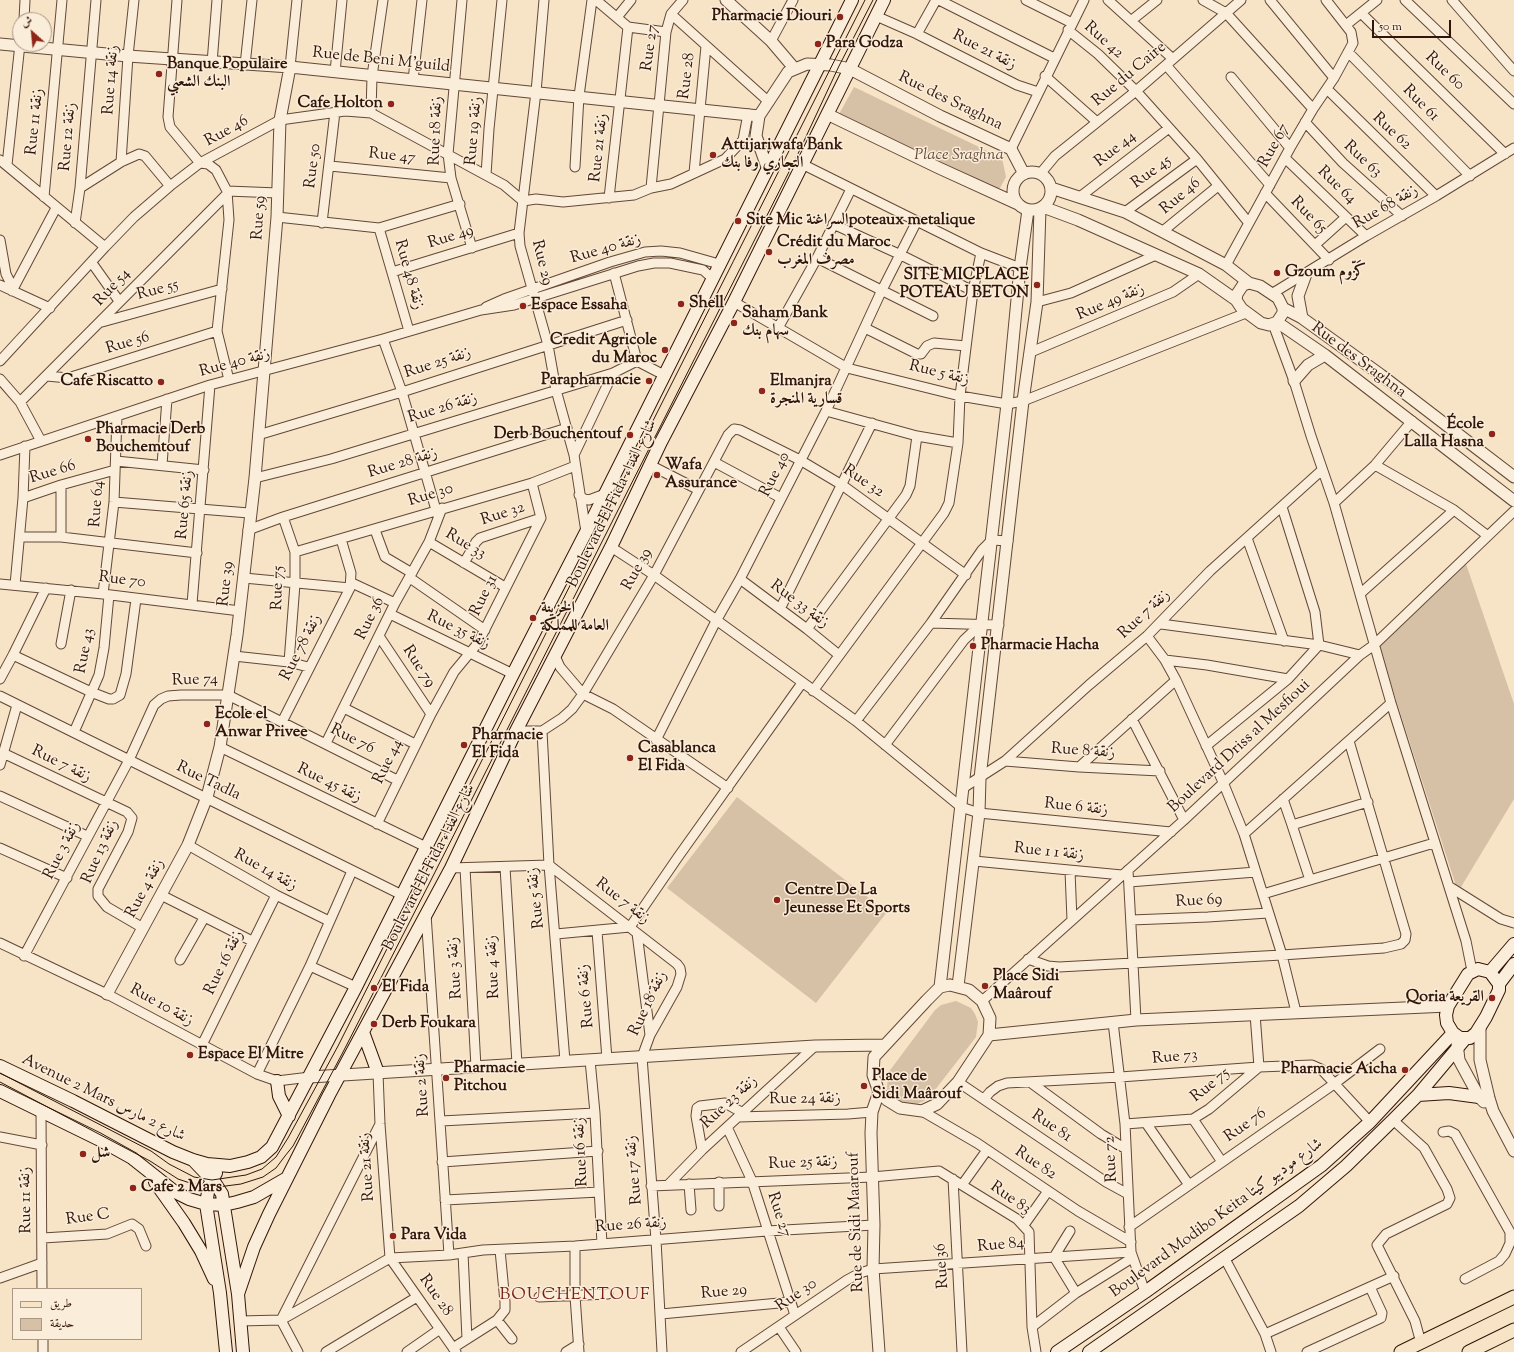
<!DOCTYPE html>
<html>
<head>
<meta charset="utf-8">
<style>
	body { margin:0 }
	#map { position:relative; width:1514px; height:1352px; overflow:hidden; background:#f7e3c6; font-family:"Sorts Mill Goudy",Amiri,serif }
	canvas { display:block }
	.legend { position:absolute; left:12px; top:1288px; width:130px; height:52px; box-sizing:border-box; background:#faedda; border:1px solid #aa9786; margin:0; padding:5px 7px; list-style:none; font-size:12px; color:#321509 }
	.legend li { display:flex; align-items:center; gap:8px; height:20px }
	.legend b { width:20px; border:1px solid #aa9786 }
	.north { position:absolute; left:12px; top:12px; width:40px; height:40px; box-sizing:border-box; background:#faedda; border:1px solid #aa9786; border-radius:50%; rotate:333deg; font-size:11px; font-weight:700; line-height:16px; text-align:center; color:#321509 }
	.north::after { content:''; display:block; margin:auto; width:14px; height:18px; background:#8f2418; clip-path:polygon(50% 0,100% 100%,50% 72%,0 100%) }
	.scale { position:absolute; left:1372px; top:20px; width:79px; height:18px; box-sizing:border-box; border:2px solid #321509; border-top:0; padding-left:5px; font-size:12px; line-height:14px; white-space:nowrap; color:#321509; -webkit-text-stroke:3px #faedda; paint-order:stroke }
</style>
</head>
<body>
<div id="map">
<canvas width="1514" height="1352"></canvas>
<ul class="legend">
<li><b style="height:5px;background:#f7e3c6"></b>طريق</li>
<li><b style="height:11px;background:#d6c0a6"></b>حديقة</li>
</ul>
<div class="north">ش</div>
<div class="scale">50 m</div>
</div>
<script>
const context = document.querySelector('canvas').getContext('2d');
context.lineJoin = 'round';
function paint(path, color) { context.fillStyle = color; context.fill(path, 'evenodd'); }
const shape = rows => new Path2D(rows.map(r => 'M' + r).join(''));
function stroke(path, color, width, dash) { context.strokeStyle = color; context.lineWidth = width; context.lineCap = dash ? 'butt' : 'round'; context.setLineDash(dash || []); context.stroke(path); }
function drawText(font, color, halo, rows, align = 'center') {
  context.font = font + ' "Sorts Mill Goudy",Amiri,serif'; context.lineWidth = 3; context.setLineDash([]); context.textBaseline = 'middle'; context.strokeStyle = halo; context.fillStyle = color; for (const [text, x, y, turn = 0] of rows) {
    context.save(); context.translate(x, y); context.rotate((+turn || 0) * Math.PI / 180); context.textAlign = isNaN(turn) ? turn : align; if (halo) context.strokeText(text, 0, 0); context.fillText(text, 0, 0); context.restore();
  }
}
paint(shape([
	[854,87,1002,158,1006,177,1000,188,991,189,838,116],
	[1466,564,1514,704,1514,799,1458,892,1379,647],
	[737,797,887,912,816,1003,667,888],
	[956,1001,971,1008,975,1014,978,1022,976,1037,928,1099,913,1106,905,1105,891,1096,887,1089,888,1073,935,1010,941,1005]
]), '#d6c0a6');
const minor = shape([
	[177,0,168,117,170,127,200,163,208,164,216,170,227,191,229,220,217,331,229,380],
	[462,0,448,154,451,178,472,248],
	[544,0,536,92,519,233,520,246,548,345,556,390,574,455,586,532],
	[596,0,628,27,666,32],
	[939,0,1054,58],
	[1026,0,1072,23],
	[1108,0,1173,59],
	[1203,0,1226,13,1313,109],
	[1270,0,1334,78],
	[1405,0,1514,104],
	[1452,0,1514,71],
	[1361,13,1505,154],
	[671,14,769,102],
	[618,16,631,0],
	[876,16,917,34,1017,85,1038,92],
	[24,20,25,0],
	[1132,20,1157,0],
	[1346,25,1377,0],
	[1068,30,1098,54,1136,91,1197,159,1248,222],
	[917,34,936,0],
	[771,41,793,0],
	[1348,52,1470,176],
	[212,63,217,0],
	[245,65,252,0],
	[1166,65,1270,185],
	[290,67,297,0],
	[335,72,342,0],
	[1045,76,1097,122],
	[1231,77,1290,148],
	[413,80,422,0],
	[1327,89,1436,196],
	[371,113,372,76,383,0],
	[1305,122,1343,163,1402,216],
	[1011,149,1084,0],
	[1285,158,1366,236],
	[0,160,105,247],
	[121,162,128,56,134,0],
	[802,164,981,253,1020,268],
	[7,165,20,44],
	[330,166,451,178],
	[575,167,579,96,592,0],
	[694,173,706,46],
	[1040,174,1055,156,1136,91,1241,0],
	[486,175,489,129,502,0],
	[80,188,121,162,139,154,145,156,170,186],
	[651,188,666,32,671,14,683,0],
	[227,191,278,193],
	[1265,193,1329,260],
	[1081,196,1169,128],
	[44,197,62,0],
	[609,198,628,27],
	[523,201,536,199,563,202,634,195,651,188,671,184,725,159,743,140,748,114],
	[1125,212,1197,159],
	[277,217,379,228,460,204],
	[75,223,80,188,96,0],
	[322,223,335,112],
	[833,224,901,255,973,291],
	[379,228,409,331],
	[1163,231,1218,186],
	[0,240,6,274,13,288],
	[1315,245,1346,217],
	[817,258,933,316],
	[92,263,119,301],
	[1226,265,1290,148,1313,109,1334,78,1353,43,1351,32,1326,0],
	[392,272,519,233],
	[614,273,637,361,664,375],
	[0,285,50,308],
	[12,291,56,208],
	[1273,293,1366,236,1436,196,1514,148],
	[734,302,847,368,960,396,1007,404,1023,401,1246,313],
	[1037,302,1071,293,1156,255],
	[486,307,504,299,610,262,645,252,661,251,680,253,719,264],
	[102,322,222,289],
	[1273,324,1294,381,1311,436,1334,503,1391,703,1466,941,1472,971],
	[778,328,817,258,851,189],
	[865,328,917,354,921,354,927,346,934,343,966,346],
	[383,339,402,392,436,510],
	[1031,352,1173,292,1199,274],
	[0,361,105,247,134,217,170,186,200,163,280,120,345,111,371,113,504,185,523,201],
	[47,376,68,378,217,331],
	[0,379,20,402,41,441],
	[20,402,227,194],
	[826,411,917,436,958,443],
	[258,435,402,392,627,320],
	[0,455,210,385,383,339,481,310,514,305,638,266,654,263,670,263,703,270,712,278],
	[574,455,613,373],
	[116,461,204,470],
	[714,462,781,498],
	[162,465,167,399],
	[650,465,699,490],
	[1375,465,1454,510,1488,536],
	[255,478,331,459,613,373,637,361],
	[61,485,61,537],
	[579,495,584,499,589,500,605,494],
	[23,498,61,485,115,470],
	[114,502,249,513],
	[1334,503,1375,465,1412,421],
	[283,517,295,552,295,584,289,662],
	[248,530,283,517,567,428],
	[375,530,385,557,412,573],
	[20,537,61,537,197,553],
	[1247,538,1284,641],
	[429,542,505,587],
	[611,547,654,575,856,721,961,807,979,813,1171,832],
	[295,552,532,483,575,466],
	[464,563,476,542,480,538,541,518],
	[244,578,350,588],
	[410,578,485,630],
	[740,579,807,629,839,655],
	[352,583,395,603],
	[0,584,103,594,240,611],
	[15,585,23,498,25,446],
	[1361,593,1454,510],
	[103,594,114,502,117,416],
	[192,604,210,385],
	[780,609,872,423],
	[390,614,513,674],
	[931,623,999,625],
	[1161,624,1319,645,1360,655],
	[807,629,906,495,910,486,917,436],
	[379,636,431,714],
	[1147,636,1165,660,1176,680,1223,782,1244,834,1282,955,1296,1012],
	[61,644,71,590],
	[13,655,91,692,109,699,113,699,120,695,126,674,136,599],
	[234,656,289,662,308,667],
	[555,656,560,667,583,694,613,709,728,788],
	[1165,660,1207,665,1288,679],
	[0,679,13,655,46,588],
	[813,691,944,513,949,503,958,443,960,396,973,291,981,253],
	[0,696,402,895],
	[344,708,415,744],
	[1132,719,1184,820],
	[856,721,931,623,982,550,992,540,1008,541],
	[282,722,350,588,351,573,341,539],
	[516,731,542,731,562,718,572,709,583,694,654,575,728,435,734,429,740,430,800,460,842,485,966,575],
	[542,731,549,865,565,1061],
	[74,732,99,675,104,648,109,595],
	[656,740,716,621,740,579,826,411,881,292,917,221],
	[326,743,395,603,429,542,442,508],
	[885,745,964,640,981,624],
	[1206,746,1288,679,1319,645,1315,612,1282,507],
	[220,747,426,847],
	[3,753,127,812,132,818,128,832,98,889,98,896,107,907,143,928],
	[1005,761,1079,767,1160,771],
	[0,765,17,705],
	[1079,767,1176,680],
	[963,788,1005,761,1089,685,1147,636,1210,571,1322,470],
	[0,796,87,836],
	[1283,799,1292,825,1368,802],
	[377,824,431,714,454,672,478,643,541,518,532,483],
	[1292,825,1310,880],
	[1244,834,1391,703],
	[188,845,276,895,329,921],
	[0,848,67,878],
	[974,861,1122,875],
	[505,867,517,1064],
	[451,868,549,865,677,964,680,968,681,974,677,987,650,1035,642,1057,656,1240,662,1352],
	[465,868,476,1067],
	[1128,870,1136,1020],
	[1070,871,1072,920],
	[1129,882,1256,872],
	[1450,887,1501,919,1514,923],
	[1263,894,1434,843],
	[161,895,252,941],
	[426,914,449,1255],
	[1131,920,1208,917,1268,913],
	[597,931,607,1059],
	[637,933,650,1035],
	[556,934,630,927,678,857,802,683],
	[0,943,107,994,257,1074,277,1081,310,1077],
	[24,956,129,760,154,705,161,699,168,696,181,695,228,695,397,780],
	[1028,959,1048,966,1059,967,1282,955,1384,948,1401,944,1405,940,1406,934,1349,741],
	[180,960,204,918],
	[310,966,356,987],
	[982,1001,1184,820,1360,655,1374,645,1514,511],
	[1255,1014,1259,1067],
	[1113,1022,1125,1124,1131,1252,1145,1292],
	[202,1045,276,895],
	[590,1060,595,1113,602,1244],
	[378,1073,380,1124,390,1258],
	[257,1074,310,966,352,871],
	[958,1082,1106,1182,1128,1194],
	[1030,1082,1101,1134,1126,1149],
	[984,1099,990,1092,998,1086,1007,1083,1120,1077,1259,1067,1312,1065,1321,1069,1370,1122],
	[41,1111,42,1289],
	[922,1111,977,1143,1078,1211,1131,1242],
	[738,1117,848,1114,872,1112],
	[1193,1119,1222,1162],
	[1393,1120,1424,1148,1447,1189,1450,1198,1447,1204,1386,1234,1377,1245,1415,1321,1421,1343],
	[441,1121,595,1113],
	[1146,1123,1189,1185],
	[1125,1124,1193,1119,1209,1109,1259,1067],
	[727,1127,752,1181,795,1315],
	[1443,1132,1449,1131,1455,1134,1510,1232,1510,1243,1505,1254,1499,1261,1465,1279],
	[0,1137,42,1145],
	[702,1150,696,1116,697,1108,700,1106,725,1103,743,1113],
	[442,1162,598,1151],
	[953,1179,962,1352],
	[719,1182,719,1206],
	[689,1184,691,1210],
	[668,1185,702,1150,815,1046],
	[962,1185,987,1150],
	[651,1186,872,1177,939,1171,1017,1219,1029,1232,1032,1327,1036,1352],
	[445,1200,599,1192],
	[1024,1225,1048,1191],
	[1129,1227,1334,1084,1380,1049],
	[1070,1231,1054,1257,1076,1293],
	[43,1238,107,1234,132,1224,139,1229,146,1246],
	[575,1246,575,1296,579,1352],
	[463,1253,467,1339],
	[1224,1257,1265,1334,1271,1352],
	[390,1258,456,1352],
	[0,1278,42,1263],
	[539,1297,608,1294],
	[661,1314,790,1302],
	[497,1320,512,1339],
	[240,1321,281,1320,390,1258,449,1255,483,1250,575,1246,767,1231,874,1225],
	[779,1327,796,1352],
	[1032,1327,1076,1293,1132,1258],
	[1265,1334,1394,1276],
	[43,1339,43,1352],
	[453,1348,497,1320,505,1310,505,1302,500,1250],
	[298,1352,281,1320,380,1124],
	[326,1352,417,1297],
	[407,1352,440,1329],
	[566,1352,579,1344],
	[741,1352,847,1280,860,1273,873,1269,1131,1252],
	[1307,1352,1381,1318,1382,1313,1370,1287]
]);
const tertiary = shape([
	[726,0,771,41,794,68],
	[0,44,128,56,290,67,759,116],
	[829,115,939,168,1018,204],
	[767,167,756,136,759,116,788,72,807,64,831,65,850,69,940,116,1011,149,1024,174],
	'1013 191a19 19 0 1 1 38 0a19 19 0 1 1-38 0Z',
	[1051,188,1125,212,1226,265,1249,283],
	[1043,207,1078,220,1199,274,1236,300],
	[1249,283,1260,286,1278,298,1283,308,1283,313,1277,322,1269,325,1261,323,1242,309,1236,300,1237,294,1243,285,1249,283],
	[1283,308,1302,318,1381,375,1514,477],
	[1302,318,1298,296,1306,274],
	[1277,322,1325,355,1514,501],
	[1294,381,1308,365,1325,355],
	[950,985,969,990,982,1001,990,1018,989,1035,958,1082,937,1104,922,1111,900,1108,887,1100,879,1092,873,1075,874,1057,927,1000,940,987,950,985],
	[958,986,979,813,980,778,1023,401,1037,302,1040,209],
	[940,987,1007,404,1020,268,1028,210],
	[107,994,188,845,207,797,220,747,237,635,255,478,277,217,280,120,290,67],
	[1480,1029,1480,1060,1489,1098,1493,1111,1514,1151],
	[989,1035,1136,1020,1448,1006],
	[1457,1043,1459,1060,1479,1097,1484,1102],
	[310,1077,815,1046,884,1045],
	[879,1352,873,1269,874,1225,871,1133,872,1112,879,1092]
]);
const secondary = shape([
	[1478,969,1490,972,1499,984,1499,990,1486,1017,1476,1033,1470,1038,1460,1038,1453,1033,1447,1023,1446,1015,1448,1006,1468,974,1478,969],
	[1490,972,1514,944],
	[1499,984,1514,964],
	[363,1032,378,1073],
	[0,1066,73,1101,173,1152,193,1160,207,1164,230,1166,248,1162,261,1157,272,1147,356,987,513,674,586,532,852,0],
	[277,1081,279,1096,289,1116],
	[0,1091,98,1139,132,1158,175,1192,189,1199,206,1204,224,1205,237,1202,254,1197,287,1178],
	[1418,1095,1449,1093,1479,1097],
	[194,1161,215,1183,222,1194,238,1294,243,1352],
	[216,1173,209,1186,206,1204,220,1293,226,1352],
	[155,1182,184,1223,201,1251,214,1279],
	[238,1294,254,1247,269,1214,329,1095,451,868,516,731,611,547,661,442,734,302,884,0],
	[1057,1352,1145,1292,1322,1165,1370,1122,1453,1033],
	[1089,1352,1299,1206,1346,1166,1393,1120,1418,1095,1465,1039]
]);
const primary = shape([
	[1401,1352,1514,1297],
	[1469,1352,1514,1330]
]);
stroke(minor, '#634838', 11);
stroke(tertiary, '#634838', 13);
stroke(secondary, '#321509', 14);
stroke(primary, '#321509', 15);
stroke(minor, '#faedda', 9);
stroke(tertiary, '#faedda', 11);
stroke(secondary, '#faedda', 12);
stroke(primary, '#f7e3c6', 13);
stroke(shape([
	[0,1073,151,1151,169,1164,194,1177,212,1180,246,1175,262,1169,276,1157,288,1138,338,1046,865,0],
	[0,1082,150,1161,178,1179,193,1184,218,1187,241,1184,263,1177,276,1168,285,1156,293,1146,342,1054,429,884,796,158,839,66,873,0]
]), '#321509', 1);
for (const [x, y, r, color] of [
	[840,17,4,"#8f2418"],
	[818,44,4,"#8f2418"],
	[159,74,4,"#8f2418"],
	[391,104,4,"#8f2418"],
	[713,155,4,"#8f2418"],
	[738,221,4,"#8f2418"],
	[769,252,4,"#8f2418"],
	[1277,273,4,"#8f2418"],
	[1037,285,4,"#8f2418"],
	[681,304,4,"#8f2418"],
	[523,306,4,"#8f2418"],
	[734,323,4,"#8f2418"],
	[665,350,4,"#8f2418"],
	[649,381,4,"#8f2418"],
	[161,382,4,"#8f2418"],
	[762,391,4,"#8f2418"],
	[1492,434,4,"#8f2418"],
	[630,435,4,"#8f2418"],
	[88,439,4,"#8f2418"],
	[657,475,4,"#8f2418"],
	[533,618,4,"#8f2418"],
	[973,646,4,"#8f2418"],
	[207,724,4,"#8f2418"],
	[464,745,4,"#8f2418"],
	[630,758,4,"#8f2418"],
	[777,900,4,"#8f2418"],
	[985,986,4,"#8f2418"],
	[374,988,4,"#8f2418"],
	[1492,998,4,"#8f2418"],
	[374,1024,4,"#8f2418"],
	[190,1055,4,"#8f2418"],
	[1405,1070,4,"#8f2418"],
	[446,1078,4,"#8f2418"],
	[864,1086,4,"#8f2418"],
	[83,1154,4,"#8f2418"],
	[133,1188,4,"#8f2418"],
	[393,1236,4,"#8f2418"]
]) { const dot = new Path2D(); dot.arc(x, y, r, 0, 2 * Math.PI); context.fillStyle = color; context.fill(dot); stroke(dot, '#faedda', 1.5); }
drawText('bold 16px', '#321509', '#faedda', [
	["Pharmacie Diouri",832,17,"right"],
	["Para Godza",826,44],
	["Banque Populaire",167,65],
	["البنك الشعبي",167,83],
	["Cafe Holton",383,104,"right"],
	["Attijariwafa Bank",721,146],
	["التجاري وفا بنك",721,164],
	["Site Mic السراغنةpoteaux metalique",746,221],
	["Crédit du Maroc",777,243],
	["مصرف المغرب",777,261],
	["Gzoum كَزّوم",1285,273],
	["SITE MICPLACE",1029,276,"right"],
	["POTEAU BETON",1029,294,"right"],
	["Shell",689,304],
	["Espace Essaha",531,306],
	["Saham Bank",742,314],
	["سهام بنك",742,332],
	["Credit Agricole",657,341,"right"],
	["du Maroc",657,359,"right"],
	["Parapharmacie",641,381,"right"],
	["Cafe Riscatto",153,382,"right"],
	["Elmanjra",770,382],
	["قسارية المنجرة",770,400],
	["École",1484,425,"right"],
	["Lalla Hasna",1484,443,"right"],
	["Pharmacie Derb",96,430],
	["Bouchemtouf",96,448],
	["Derb Bouchentouf",622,435,"right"],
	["Wafa",665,466],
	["Assurance",665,484],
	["الخزينة",541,609],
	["العامة للمملكة",541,627],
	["Pharmacie Hacha",981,646],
	["Ecole el",215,715],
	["Anwar Privee",215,733],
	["Pharmacie",472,736],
	["El Fida",472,754],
	["Casablanca",638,749],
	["El Fida",638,767],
	["Centre De La",785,891],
	["Jeunesse Et Sports",785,909],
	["Place Sidi",993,977],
	["Maârouf",993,995],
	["El Fida",382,988],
	["Qoria القريعة",1484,998,"right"],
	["Derb Foukara",382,1024],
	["Espace El Mitre",198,1055],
	["Pharmacie",454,1069],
	["Pitchou",454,1087],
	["Pharmacie Aicha",1397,1070,"right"],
	["Place de",872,1077],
	["Sidi Maârouf",872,1095],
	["شل",91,1154],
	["Cafe 2 Mars",141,1188],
	["Para Vida",401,1236]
], 'left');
drawText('16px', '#321509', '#faedda', [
	["Rue 42",1103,41,42],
	["Rue 27",651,48,-82],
	["Rue 21 زنقة",984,51,27],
	["Rue de Beni M'guild",381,61,6],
	["Rue 60",1444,72,44],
	["Rue du Caire",1130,75,-40],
	["Rue 28",688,76,-83],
	["Rue 14 زنقة",112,80,-86],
	["Rue des Sraghna",950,102,26],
	["Rue 61",1420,104,45],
	["Rue 11 زنقة",36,122,-84],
	["Rue 18 زنقة",437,131,-88],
	["Rue 19 زنقة",475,131,-85],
	["Rue 46",227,132,-29],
	["Rue 62",1391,132,43],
	["Rue 12 زنقة",69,137,-85],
	["Rue 67",1275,146,-61],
	["Rue 21 زنقة",600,148,-84],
	["Rue 44",1116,150,-38],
	["Rue 47",392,157,6],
	["Rue 63",1362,160,43],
	["Rue 50",314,166,-83],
	["Rue 45",1152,173,-36],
	["Rue 64",1336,186,44],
	["Rue 46",1181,197,-40],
	["Rue 68 زنقة",1386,208,-30],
	["Rue 65",1308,216,46],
	["Rue 59",260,218,-86],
	["Rue 49",451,238,-17],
	["Rue 40 زنقة",606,250,-16],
	["Rue 29",541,263,76],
	["Rue 48 زنقة",408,275,74],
	["Rue 54",113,288,-47],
	["Rue 55",158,291,-15],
	["Rue 49 زنقة",1111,303,-23],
	["Rue 56",128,344,-17],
	["Rue des Sraghna",1358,361,37],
	["Rue 40 زنقة",235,364,-15],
	["Rue 25 زنقة",438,364,-18],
	["Rue 5 زنقة",939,374,14],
	["Rue 26 زنقة",443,409,-17],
	["Rue 28 زنقة",403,464,-17],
	["Rue 66",53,473,-17],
	["Rue 40",776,475,-63],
	["Rue 32",863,482,34],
	["Rue 30",431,496,-17],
	["Rue 64",98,504,-86],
	["Boulevard El Fida شارع الفداء",613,504,-64],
	["Rue 65 زنقة",186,505,-85],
	["Rue 32",503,515,-18],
	["Rue 33",465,545,31],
	["Rue 39",638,570,-61],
	["Rue 70",122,581,7],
	["Rue 39",227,584,-84],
	["Rue 75",279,588,-88],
	["Rue 31",485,596,-64],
	["Rue 33 زنقة",799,605,37],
	["Rue 7 زنقة",1145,615,-43],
	["Rue 36",371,619,-64],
	["Rue 35 زنقة",458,631,26],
	["Rue 78 زنقة",302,648,-63],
	["Rue 43",86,651,-79],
	["Rue 79",418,667,57],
	["Rue 74",195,681,-2],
	["Rue 76",352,740,27],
	["Boulevard Driss al Mesfioui",1240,747,-43],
	["Rue 8 زنقة",1083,752,4],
	["Rue 44",389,762,-64],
	["Rue 7 زنقة",61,765,26],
	["Rue Tadla",208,782,26],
	["Rue 45 زنقة",329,784,26],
	["Rue 6 زنقة",1076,808,6],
	["Rue 3 زنقة",63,851,-63],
	["Rue 13 زنقة",101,852,-66],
	["Rue 1 زنقة 1",1049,853,6],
	["Boulevard El Fida شارع الفداء",430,868,-63],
	["Rue 14 زنقة",265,871,29],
	["Rue 4 زنقة",146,889,-62],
	["Rue 5 زنقة",537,898,-96],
	["Rue 7 زنقة",622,902,38],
	["Rue 69",1199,902,-3],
	["Rue 16 زنقة",225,963,-64],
	["Rue 4 زنقة",494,967,-93],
	["Rue 3 زنقة",456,968,-94],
	["Rue 6 زنقة",587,996,-95],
	["Rue 18 زنقة",649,1004,-65],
	["Rue 10 زنقة",161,1006,29],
	["Rue 73",1175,1058,-5],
	["Rue 2 زنقة",423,1085,-94],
	["Rue 75",1211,1086,-39],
	["Avenue 2 Mars شارع 2 مارس",103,1099,26],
	["Rue 24 زنقة",805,1100,-1],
	["Rue 23 زنقة",730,1103,-43],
	["Rue 76",1246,1126,-35],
	["Rue 81",1051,1127,34],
	["Rue 16 زنقة",582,1152,-93],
	["Rue 72",1112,1159,-93],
	["Rue 25 زنقة",803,1164,-2],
	["Rue 82",1035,1164,34],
	["Rue 21 زنقة",368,1167,-94],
	["Rue 17 زنقة",635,1170,-95],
	["Rue 83",1010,1199,35],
	["Rue 11 زنقة",27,1200,-91],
	["Rue 27",778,1215,72],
	["Rue C",88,1218,-8],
	["Boulevard Modibo Keita شارع موديبو كيتا",1217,1219,-36],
	["Rue de Sidi Maarouf",857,1222,-92],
	["Rue 26 زنقة",631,1226,-4],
	["Rue 84",1001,1246,-5],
	["Rue 36",943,1266,-94],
	["Rue 29",724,1293,-5],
	["Rue 28",435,1296,55],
	["Rue 30",797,1296,-35]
]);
drawText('italic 16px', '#634838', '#faedda', [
	["Place Sraghna",959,156]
]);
context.letterSpacing = '1px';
drawText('17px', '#7a1f14', '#faedda', [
	["BOUCHENTOUF",575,1296]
]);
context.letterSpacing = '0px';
</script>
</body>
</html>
